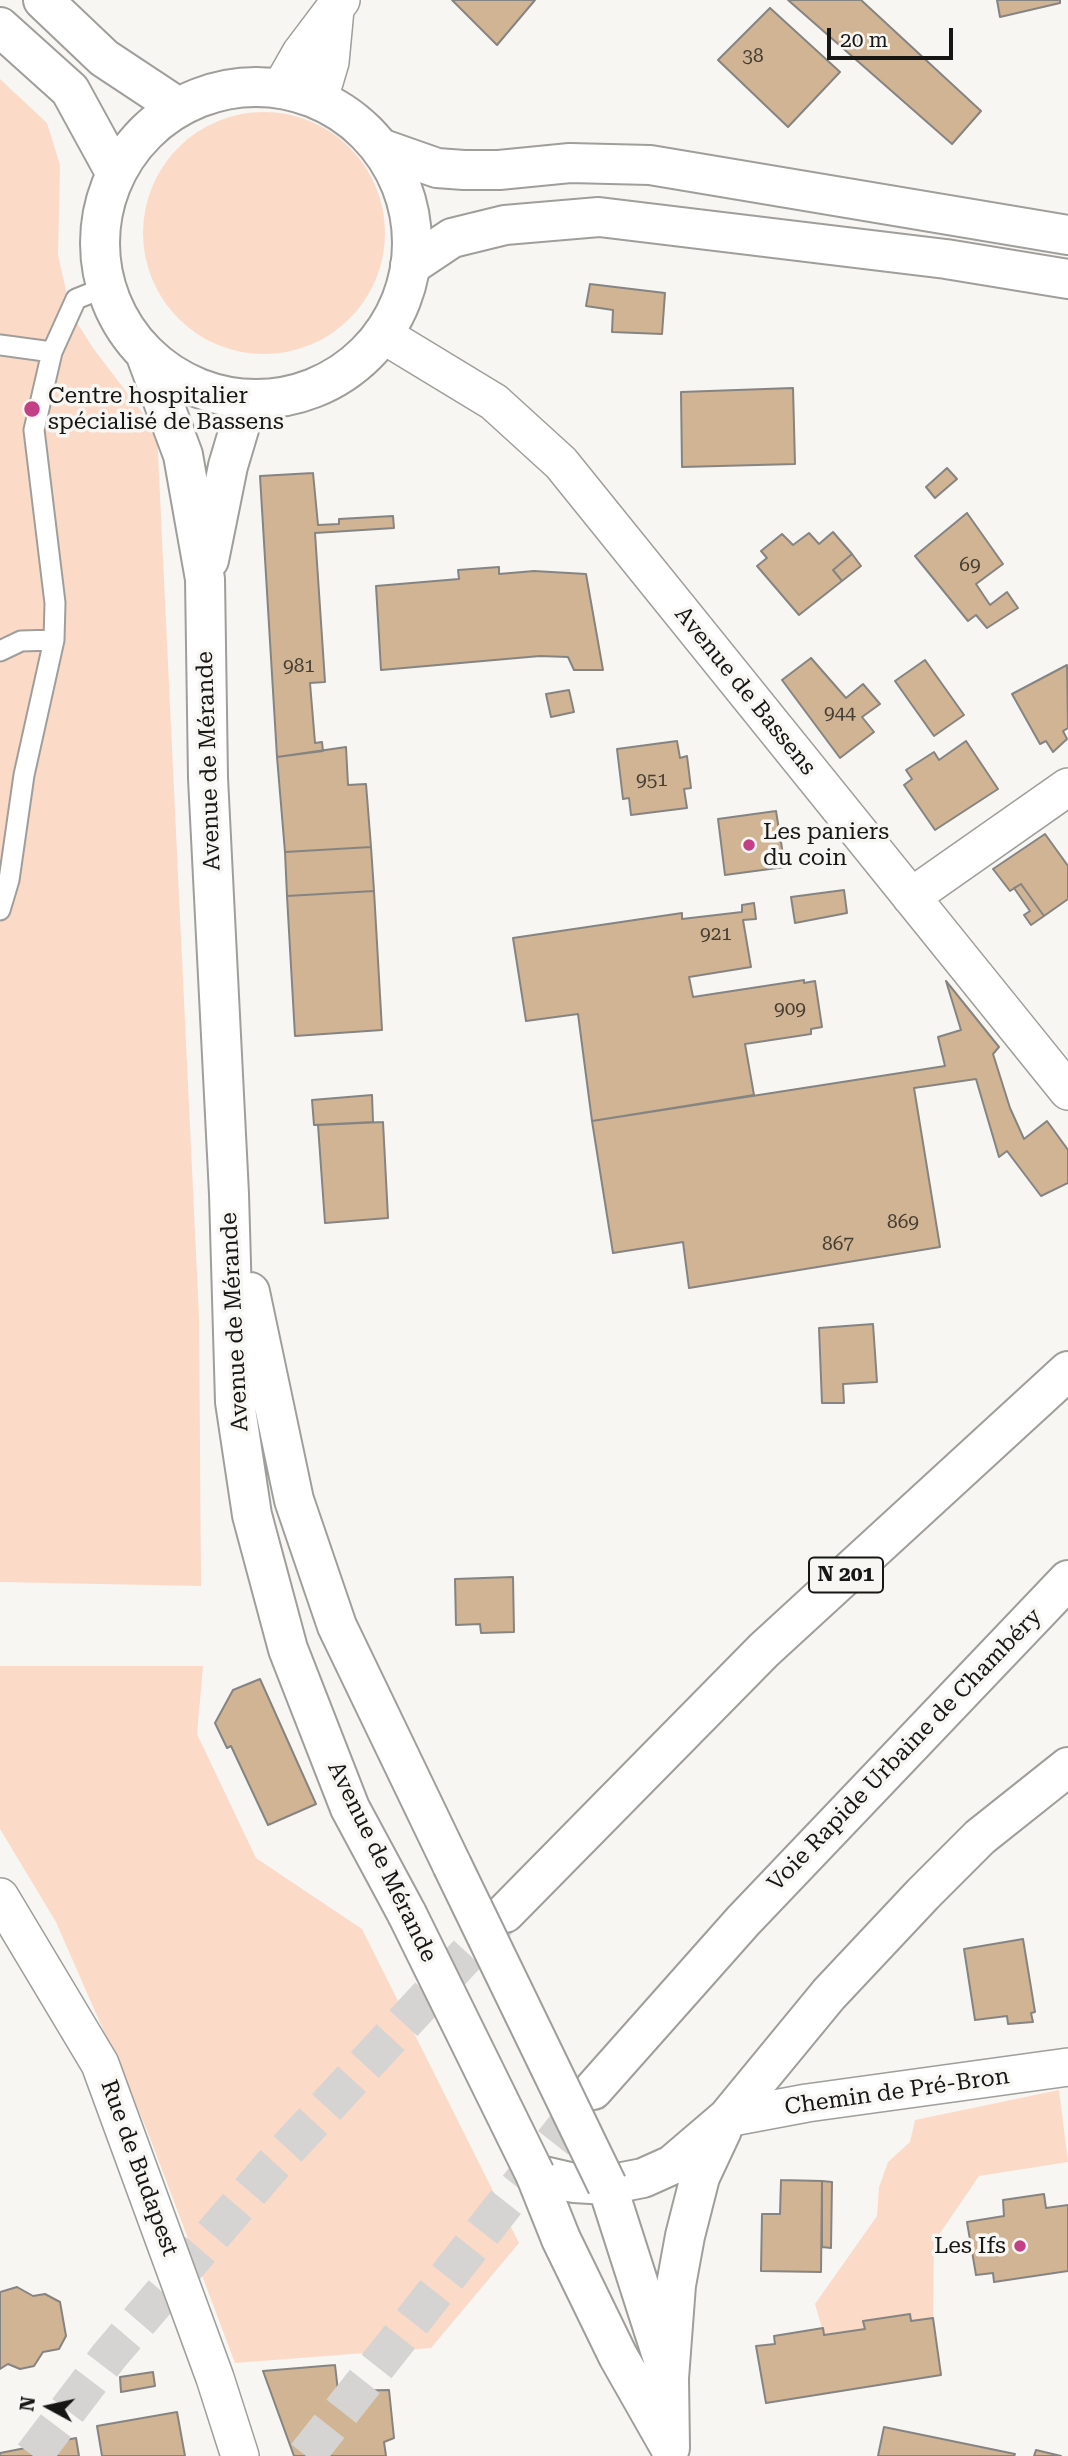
<!DOCTYPE html>
<html>
<head>
<meta charset="utf-8">
<style>
	body { margin:0 }
	#map { position:relative; width:1068px; height:2456px; overflow:hidden; background:#f7f6f3; font-family:"Roboto Serif",serif }
	canvas { display:block }
	.north { position:absolute; left:14px; top:2372px; width:70px; height:70px; -webkit-text-stroke:5px #f7f6f3; paint-order:stroke; rotate:278deg; font-size:19px; font-weight:700; line-height:28px; text-align:center; color:#161614 }
	.north::after { content:''; display:block; margin:auto; width:24px; height:32px; background:#161614; clip-path:polygon(50% 0,100% 100%,50% 72%,0 100%) }
	.scale { position:absolute; left:827px; top:28px; width:126px; height:32px; box-sizing:border-box; border:4px solid #161614; border-top:0; padding-left:9px; font-size:21px; line-height:24px; white-space:nowrap; color:#161614; -webkit-text-stroke:5px #f7f6f3; paint-order:stroke }
</style>
</head>
<body>
<div id="map">
<canvas width="1068" height="2456"></canvas>
<div class="north">N</div>
<div class="scale">20 m</div>
</div>
<script>
const context = document.querySelector('canvas').getContext('2d');
context.lineJoin = 'round';
function paint(path, color) { context.fillStyle = color; context.fill(path, 'evenodd'); }
const shape = rows => new Path2D(rows.map(r => 'M' + r).join(''));
function stroke(path, color, width, dash) { context.strokeStyle = color; context.lineWidth = width; context.lineCap = dash ? 'butt' : 'round'; context.setLineDash(dash || []); context.stroke(path); }
function drawText(font, color, halo, rows, align = 'center') {
  context.font = font + ' "Roboto Serif",serif'; context.lineWidth = 7; context.setLineDash([]); context.textBaseline = 'middle'; context.strokeStyle = halo; context.fillStyle = color; for (const [text, x, y, turn = 0] of rows) {
    context.save(); context.translate(x, y); context.rotate((+turn || 0) * Math.PI / 180); context.textAlign = isNaN(turn) ? turn : align; if (halo) context.strokeText(text, 0, 0); context.fillText(text, 0, 0); context.restore();
  }
}
paint(shape([
	[0,79,47,123,60,165,58,255,71,313,93,348,157,432,199,1316,201,1586,0,1582],
	'143 233a121 121 0 1 1 242 0a121 121 0 1 1-242 0Z',
	[0,1666,203,1666,197,1734,256,1858,362,1929,519,2243,431,2348,235,2363,147,2130,56,1922,0,1829],
	[1059,2090,1068,2162,979,2176,934,2242,933,2318,911,2321,909,2314,864,2321,865,2329,824,2335,815,2304,877,2216,879,2187,888,2162,910,2142,915,2120]
]), '#fcdac8');
const building = shape([
	[452,0,535,0,497,45,452,0],
	[788,0,861,0,981,111,952,144,788,0],
	[997,0,1060,0,1060,3,1000,17,997,0],
	[770,8,840,72,788,127,718,60,770,8],
	[590,284,665,293,662,334,612,332,613,310,586,306,590,284],
	[793,388,795,464,682,467,681,392,793,388],
	[947,468,957,479,935,498,926,487,947,468],
	[313,473,318,525,339,524,339,519,393,516,394,528,315,533,325,682,310,683,315,743,322,742,323,751,277,757,260,476,313,473],
	[967,513,1003,564,976,584,990,605,1007,592,1018,608,987,628,976,615,968,621,915,556,967,513],
	[833,532,852,554,833,570,842,581,799,615,757,566,767,558,761,551,782,534,793,545,809,533,819,544,833,532],
	[852,554,861,566,842,581,833,570,852,554],
	[499,567,499,574,534,571,586,574,603,670,574,670,568,657,540,656,381,670,376,586,459,579,458,570,499,567],
	[811,658,846,698,863,684,880,704,862,717,874,732,840,758,782,680,811,658],
	[925,660,964,715,934,736,895,681,925,660],
	[1067,665,1068,728,1063,731,1067,739,1053,752,1046,741,1040,744,1012,694,1067,665],
	[569,690,574,712,551,717,546,694,569,690],
	[677,741,680,758,687,756,691,788,684,789,687,808,631,815,629,798,623,799,617,749,677,741],
	[966,741,998,789,935,830,904,785,912,779,906,770,934,752,939,760,966,741],
	[346,747,348,785,366,784,371,847,285,852,277,757,346,747],
	[776,811,785,867,725,875,718,819,776,811],
	[1045,834,1068,866,1068,899,1044,916,1021,884,1010,891,993,869,1045,834],
	[371,847,374,891,287,896,285,852,371,847],
	[1021,884,1044,916,1031,925,1024,915,1030,911,1014,888,1021,884],
	[844,890,847,913,795,923,791,897,844,890],
	[374,891,382,1030,295,1036,287,896,374,891],
	[754,903,756,919,743,920,751,967,689,977,693,997,804,980,804,983,815,981,822,1027,811,1029,811,1034,745,1044,754,1095,592,1121,578,1014,526,1021,513,938,682,913,682,919,742,912,742,905,754,903],
	[946,981,999,1047,993,1054,1010,1108,1024,1139,1047,1121,1068,1150,1068,1183,1041,1196,1007,1151,999,1157,976,1079,914,1088,940,1247,689,1288,683,1242,613,1253,592,1121,945,1066,938,1037,961,1030,946,981],
	[372,1095,373,1122,314,1125,312,1100,372,1095],
	[383,1122,388,1218,325,1223,318,1125,383,1122],
	[873,1324,877,1382,843,1384,844,1403,822,1403,819,1328,873,1324],
	[513,1577,514,1632,481,1633,480,1624,456,1625,455,1579,513,1577],
	[260,1679,316,1804,268,1825,231,1746,227,1748,215,1723,233,1690,260,1679],
	[1023,1939,1035,2012,1031,2013,1033,2022,1008,2024,1007,2016,975,2020,964,1949,1023,1939],
	[781,2180,822,2181,821,2272,761,2271,762,2214,780,2214,781,2180],
	[822,2181,832,2182,831,2248,822,2247,822,2181],
	[1044,2194,1046,2208,1068,2205,1068,2271,994,2282,993,2273,976,2275,967,2222,1004,2216,1003,2200,1044,2194],
	[17,2287,33,2296,45,2294,60,2302,66,2336,59,2349,43,2352,34,2366,20,2369,8,2364,0,2369,0,2292,17,2287],
	[910,2314,911,2321,933,2318,941,2375,766,2403,756,2346,775,2344,774,2336,823,2328,824,2335,865,2329,863,2321,910,2314],
	[335,2365,338,2391,389,2390,394,2438,384,2442,386,2456,294,2456,263,2371,335,2365],
	[153,2372,155,2386,121,2392,120,2377,153,2372],
	[177,2412,185,2456,102,2456,97,2426,177,2412],
	[884,2427,1015,2454,1014,2456,878,2456,884,2427],
	[76,2438,79,2456,0,2456,0,2453,76,2438],
	[1036,2450,1061,2456,1034,2456,1036,2450]
]);
paint(building, '#d1b493');
stroke(building, '#868482', 2);
stroke(shape([
	[33,2456,109,2356,270,2168,505,1913],
	[306,2456,593,2092]
]), '#d5d4d2', 38, [38, 19]);
const lane = shape([
	[0,345,52,352],
	[0,651,21,641,54,640,55,603,34,430,52,352,76,299,106,287],
	[0,910,9,880,24,775,54,640]
]);
const street = shape([
	[281,88,301,53,341,0],
	[319,99,330,62,335,9],
	[382,334,494,402,561,463,1068,1091],
	[911,897,1068,787],
	[0,1897,100,2064,215,2378,240,2456],
	[727,2118,807,2103,1068,2067]
]);
const secondary = shape([
	[43,0,104,58,178,107],
	[0,27,70,90,116,174],
	'100 243a156 156 0 1 1 312 0a156 156 0 1 1-312 0Z',
	[145,353,183,455,205,579,208,778,229,1194,235,1402,252,1515,288,1649,350,1808,407,1914],
	[209,560,228,466,248,399],
	[250,1292,294,1500,337,1626,452,1865],
	[535,2174,574,2183,607,2185,669,2378,670,2448],
	[535,2174,561,2239,618,2356,668,2444]
]);
const highway = shape([
	[380,148,437,168,464,170,499,170,570,163,650,165,1068,235],
	[410,266,452,238,505,225,599,217,946,259,1068,279],
	[505,1913,764,1650,1068,1371],
	[593,2090,743,1921,1068,1580],
	[607,2185,643,2178,672,2165,727,2118,829,1994,923,1894,980,1837,1068,1767],
	[669,2378,676,2285,685,2236,700,2177,722,2130]
]);
stroke(lane, '#9f9e9b', 23);
stroke(street, '#9f9e9b', 40);
stroke(secondary, '#9f9e9b', 42);
stroke(highway, '#9f9e9b', 42);
stroke(lane, '#fff', 19);
stroke(street, '#fff', 37);
stroke(secondary, '#fff', 38);
stroke(highway, '#fff', 38);
const secondaryBridge = shape([
	[452,1865,607,2185],
	[407,1914,535,2174]
]);
stroke(secondaryBridge, '#9f9e9b', 42, []);
stroke(secondaryBridge, '#fff', 38);
for (const [x, y, r, color] of [
	[32,409,9,"#c44086"],
	[749,845,7,"#c44086"],
	[1020,2246,7,"#c44086"]
]) { const dot = new Path2D(); dot.arc(x, y, r, 0, 2 * Math.PI); context.fillStyle = color; context.fill(dot); stroke(dot, '#f7f6f3', 2.5); }
drawText('19px', '#453e34', null, [
	["38",753,56],
	["69",970,565],
	["981",299,666],
	["944",840,713],
	["951",652,780],
	["921",716,934],
	["909",790,1009],
	["869",903,1222],
	["867",838,1244]
]);
for (const [x, y, w] of [
	[846,1575,74]
]) { const box = new Path2D(); box.roundRect(x - w / 2, y - 17.5, w, 35, 5); context.fillStyle = '#f7f6f3'; context.fill(box); stroke(box, '#161614', 2); }
drawText('bold 21px', '#161614', null, [
	["N 201",846,1575]
]);
drawText('23px', '#161614', '#f7f6f3', [
	["Centre hospitalier",48,396],
	["spécialisé de Bassens",48,422],
	["Les paniers",763,832],
	["du coin",763,858],
	["Les Ifs",1006,2246,"right"]
], 'left');
drawText('23px', '#161614', '#f7f6f3', [
	["Avenue de Bassens",745,691,51],
	["Avenue de Mérande",209,761,-92],
	["Avenue de Mérande",235,1322,-93],
	["Voie Rapide Urbaine de Chambéry",905,1750,-46],
	["Avenue de Mérande",382,1862,64],
	["Chemin de Pré-Bron",897,2092,-8],
	["Rue de Budapest",139,2168,70]
]);
</script>
</body>
</html>
